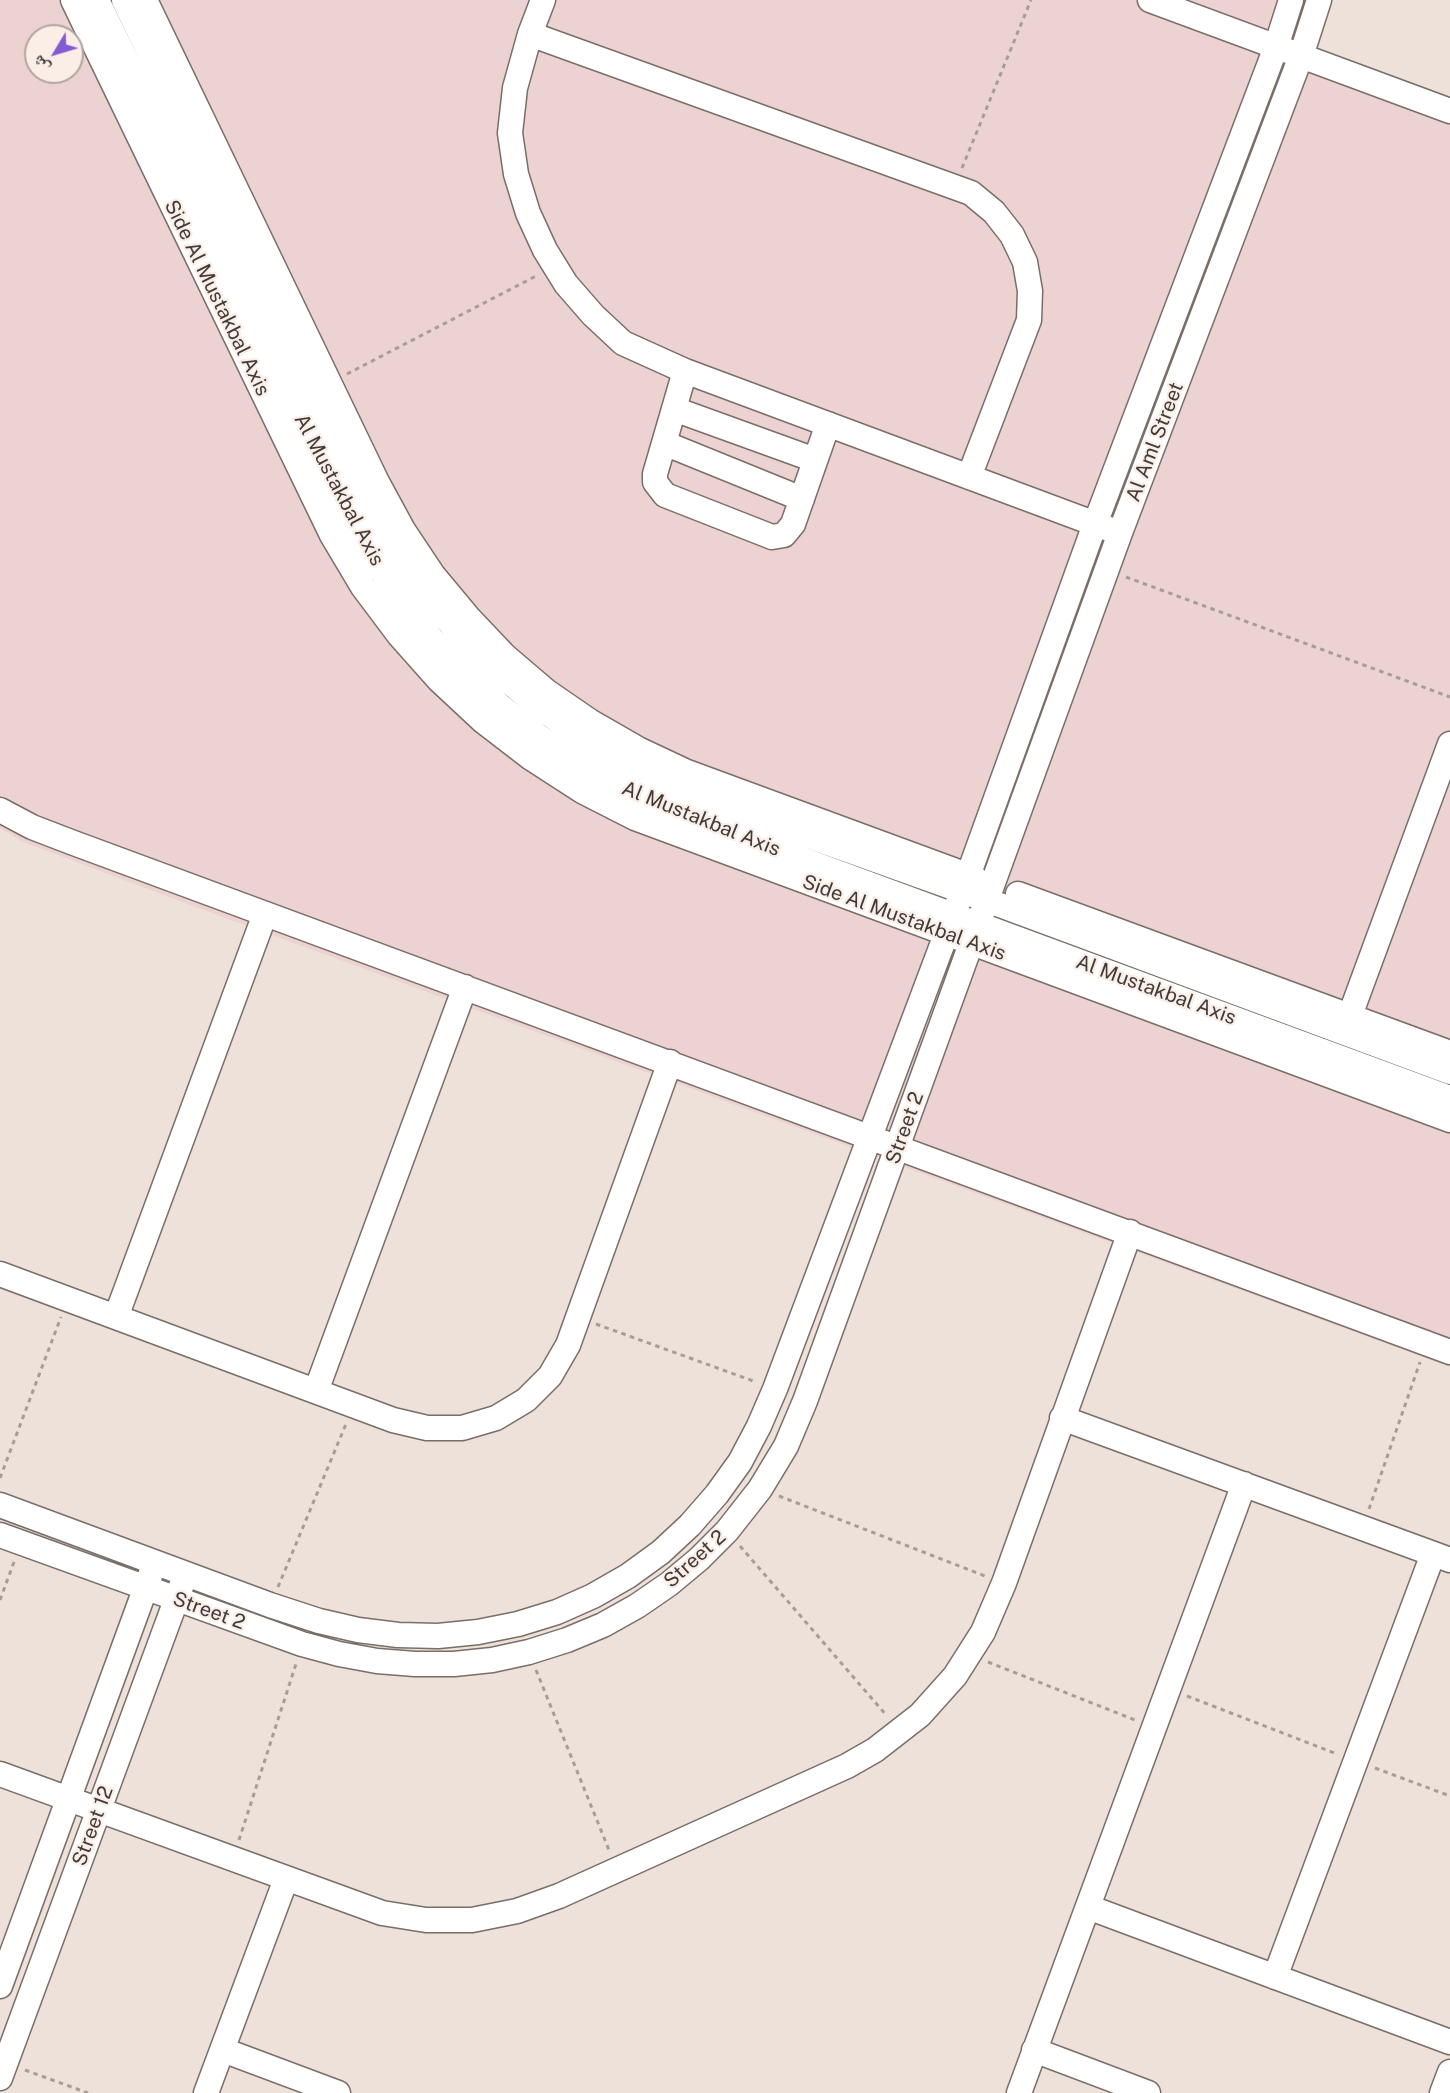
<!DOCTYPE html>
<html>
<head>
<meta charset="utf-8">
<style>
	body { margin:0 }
	#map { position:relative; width:1450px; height:2093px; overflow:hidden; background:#ede1da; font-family:"Public Sans","Noto Naskh Arabic",sans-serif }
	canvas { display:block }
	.north { position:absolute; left:24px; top:24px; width:60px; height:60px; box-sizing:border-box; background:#faeee7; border:2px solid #b0a6a1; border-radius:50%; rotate:232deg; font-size:16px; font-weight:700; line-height:24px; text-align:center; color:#403b39 }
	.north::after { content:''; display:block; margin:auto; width:21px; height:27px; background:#855bd4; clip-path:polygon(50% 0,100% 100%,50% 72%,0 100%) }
</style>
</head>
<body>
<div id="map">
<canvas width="1450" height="2093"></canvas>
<div class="north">ش</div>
</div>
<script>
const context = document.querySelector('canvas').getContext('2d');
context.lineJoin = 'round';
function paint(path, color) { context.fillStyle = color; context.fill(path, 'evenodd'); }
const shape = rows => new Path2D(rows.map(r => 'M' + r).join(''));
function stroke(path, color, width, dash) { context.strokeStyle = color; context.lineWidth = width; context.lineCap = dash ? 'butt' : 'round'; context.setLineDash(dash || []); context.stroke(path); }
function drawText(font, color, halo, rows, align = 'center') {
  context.font = font + ' "Public Sans",sans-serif'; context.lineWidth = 4.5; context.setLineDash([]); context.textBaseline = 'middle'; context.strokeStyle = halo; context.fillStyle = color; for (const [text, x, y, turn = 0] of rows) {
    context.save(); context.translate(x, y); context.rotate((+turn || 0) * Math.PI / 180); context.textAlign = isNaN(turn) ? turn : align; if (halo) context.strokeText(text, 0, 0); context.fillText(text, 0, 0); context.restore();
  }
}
paint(shape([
	[0,0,1304,0,1284,63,1450,122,1450,1367,190,905,21,841,0,828],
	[36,36,72,36,72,72,36,72]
]), '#edd2d2');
const minor = shape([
	[73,0,332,535,363,587,399,635,439,680,483,721,531,758,582,791,635,818,1450,1120],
	[97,0,349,518,374,560,401,600,431,638,465,673,500,706,538,736,578,763,620,787,663,808,1450,1098],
	[124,0,373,517,400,560,431,601,465,640,502,676,542,709,584,739,628,765,674,788,962,891,1450,1072],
	[145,0,377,482,403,530,433,575,468,617,505,656,546,691,591,722,638,749,687,772,975,878],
	[543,0,530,34,515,88,510,133,516,174,528,213,545,250,566,284,593,315,623,343,685,371,1109,529],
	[1150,0,1450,111],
	[530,34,971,193,994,212,1012,235,1025,262,1030,291,1029,320,969,477],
	[685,371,655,474,655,482,665,495,772,537,784,535,793,524,828,424],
	[674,409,815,460],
	[664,443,802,499],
	[0,810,32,827,71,842,1450,1352],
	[1018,894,1450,1053],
	[1345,1029,1450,744],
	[0,1274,393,1420,427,1428,462,1428,496,1418,526,1400,550,1376,568,1345,670,1062],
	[116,1317,265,914],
	[316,1391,465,987],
	[1062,1418,1450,1560],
	[0,1505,270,1605,319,1621,358,1630,398,1635,438,1636,478,1632,518,1624,557,1612,593,1596,628,1576,661,1552,690,1525,717,1494,740,1462,759,1426,775,1389,968,876,1095,524,1276,47,1291,0],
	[0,1535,302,1644,339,1654,377,1661,415,1664,454,1664,492,1660,529,1652,567,1640,603,1625,637,1606,669,1584,699,1559,727,1531,760,1489,786,1446,805,1401,1120,533,1301,56,1319,0],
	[0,1774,382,1913,426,1920,472,1920,517,1911,559,1896,847,1766,875,1750,920,1715,955,1676,983,1632,1004,1583,1130,1232],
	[1088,1907,1450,2042],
	[1275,1977,1433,1554],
	[0,1986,151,1573],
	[223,2050,338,2093],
	[1034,2050,1148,2093],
	[0,2078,182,1584],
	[206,2093,286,1879],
	[1019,2093,1244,1484],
	[1442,2093,1450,2072]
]);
stroke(minor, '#796e68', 27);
stroke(shape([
	[962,168,1031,0],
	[347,374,538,275],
	[1126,577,1450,697],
	[596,1324,756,1382],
	[0,1478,61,1317],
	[779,1496,985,1576],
	[1369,1509,1420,1362],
	[740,1546,887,1716],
	[278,1587,346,1424],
	[0,1600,14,1562],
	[988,1662,1135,1720],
	[536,1670,609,1850],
	[1187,1696,1337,1754],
	[1375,1768,1450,1796],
	[239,1840,296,1664],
	[25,2070,88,2093]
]), '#a69d98', 3, [4.5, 4.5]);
stroke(minor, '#fff', 24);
drawText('20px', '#403b39', '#faeee7', [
	["Side Al Mustakbal Axis",217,298,64],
	["Al Aml Street",1155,442,-69],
	["Al Mustakbal Axis",339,490,62],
	["Al Mustakbal Axis",701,819,22],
	["Side Al Mustakbal Axis",904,918,20],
	["Al Mustakbal Axis",1156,990,20],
	["Street 2",905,1128,-70],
	["Street 2",695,1559,-42],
	["Street 2",209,1611,20],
	["Street 12",93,1826,-70]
]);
</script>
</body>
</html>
